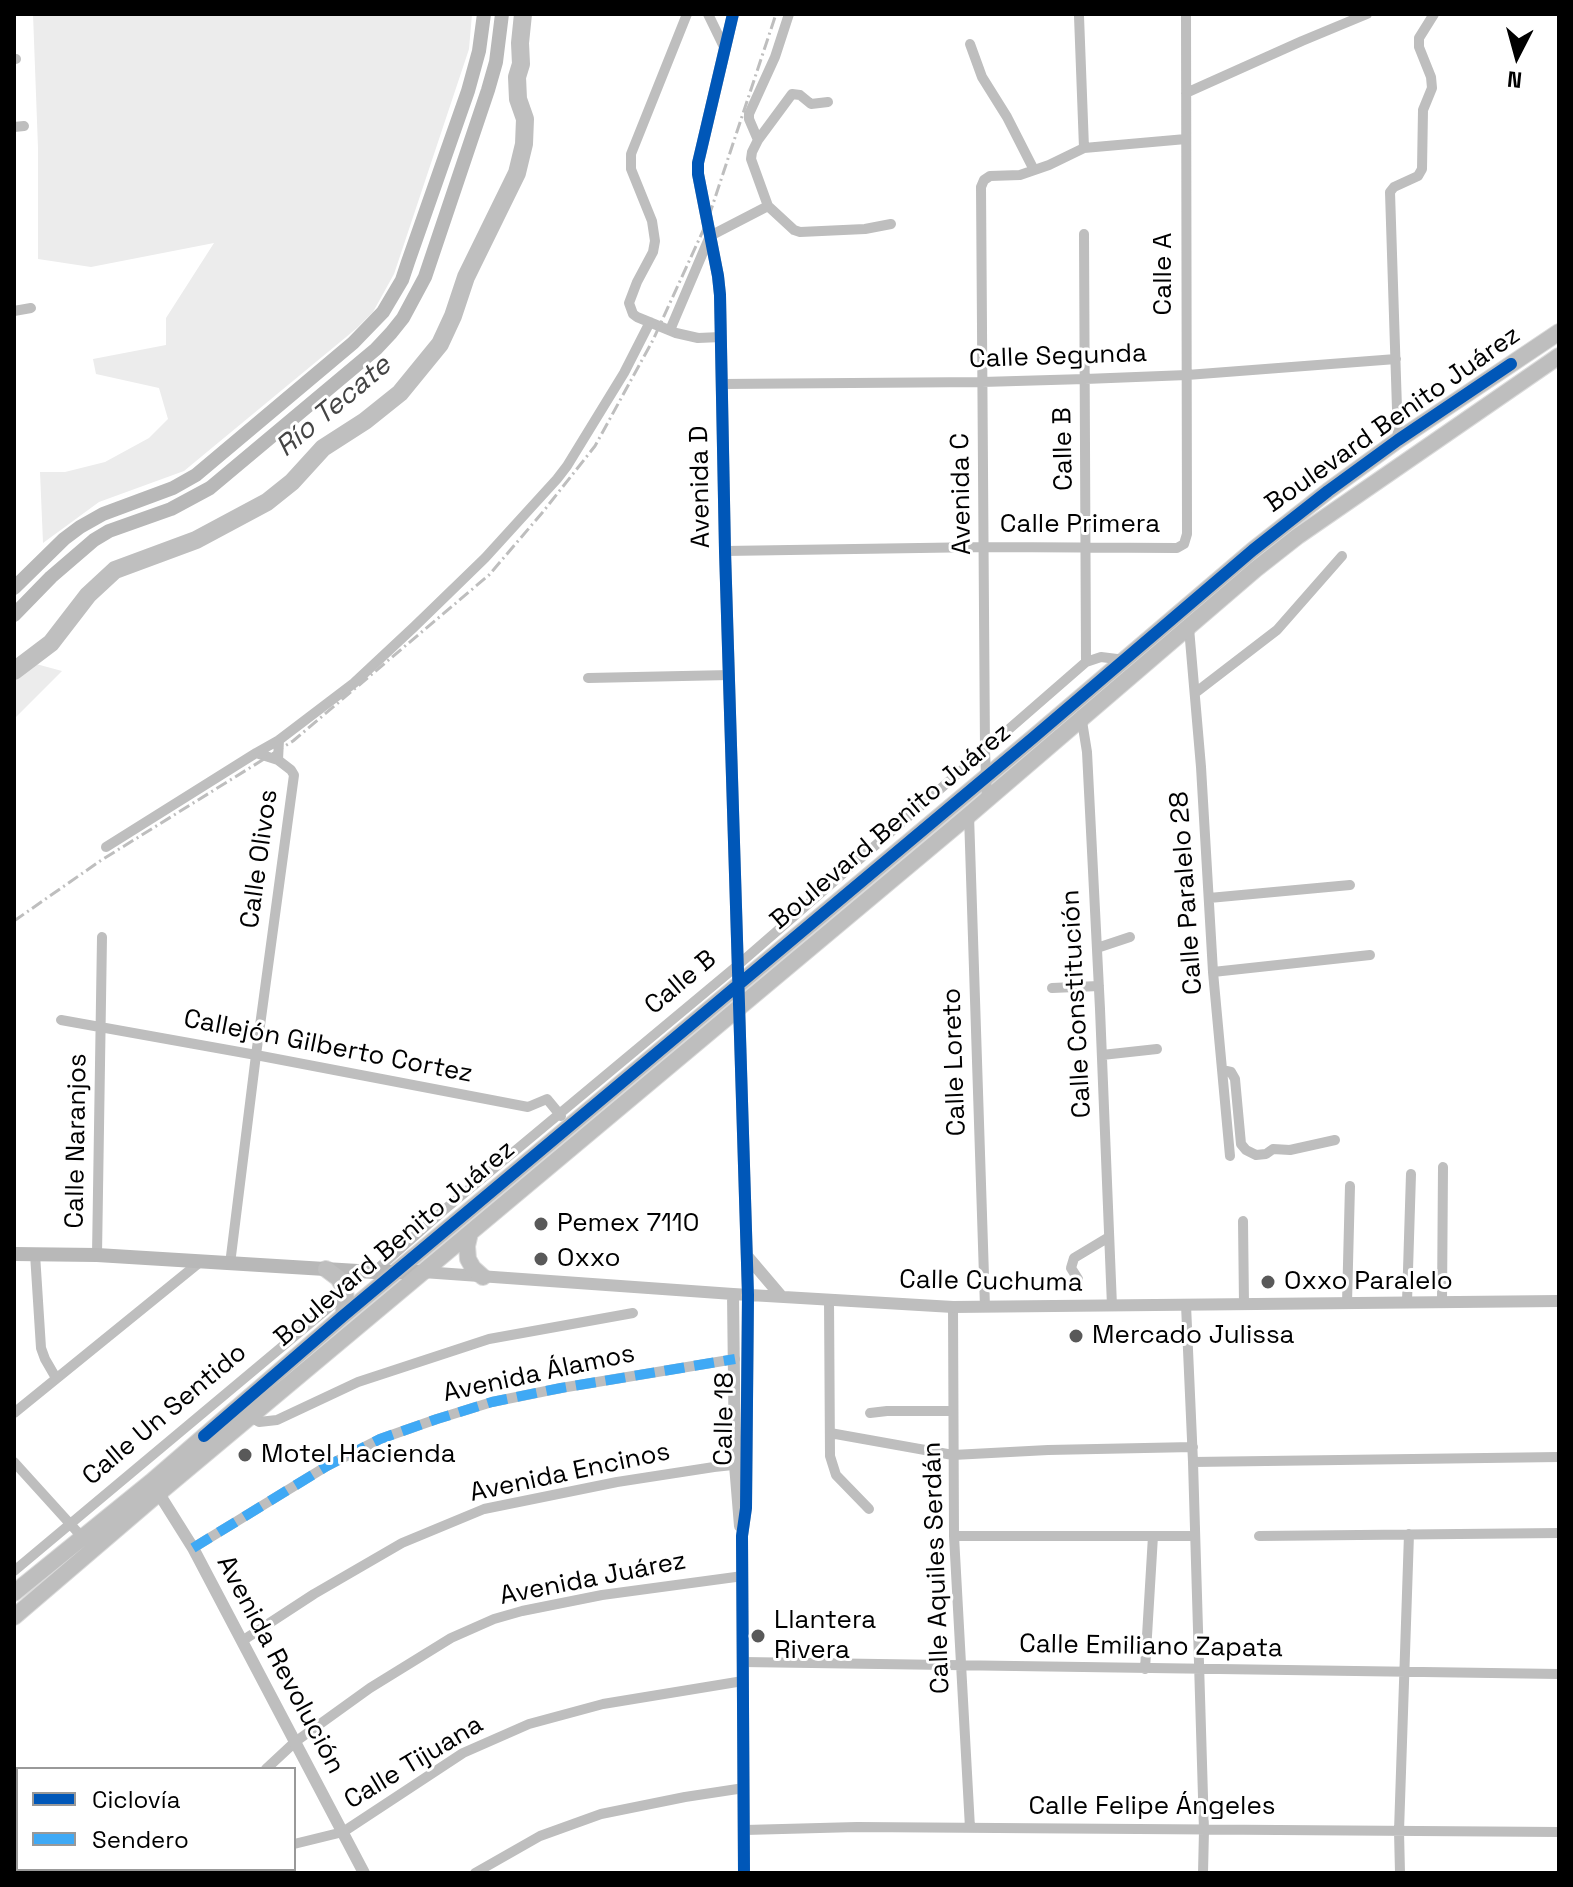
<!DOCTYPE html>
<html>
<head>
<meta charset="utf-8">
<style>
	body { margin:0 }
	#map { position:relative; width:1573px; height:1887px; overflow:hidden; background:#fff; font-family:"Space Grotesk",sans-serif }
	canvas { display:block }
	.frame { position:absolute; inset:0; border:16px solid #000; pointer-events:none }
	.legend { position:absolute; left:16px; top:1767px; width:280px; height:104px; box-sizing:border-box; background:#fff; border:2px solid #999; margin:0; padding:10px 14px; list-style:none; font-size:24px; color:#000 }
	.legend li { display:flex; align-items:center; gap:16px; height:40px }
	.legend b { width:40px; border:2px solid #999 }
	.north { position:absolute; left:1477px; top:16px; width:80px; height:80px; -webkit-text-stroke:6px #fff; paint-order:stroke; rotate:186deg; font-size:22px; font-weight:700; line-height:32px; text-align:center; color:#000 }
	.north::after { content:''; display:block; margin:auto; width:28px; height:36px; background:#000; clip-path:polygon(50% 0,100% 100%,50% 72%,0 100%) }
</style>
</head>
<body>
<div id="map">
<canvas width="1573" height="1887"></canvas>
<div class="frame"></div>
<ul class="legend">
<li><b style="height:10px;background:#0057b8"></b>Ciclovía</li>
<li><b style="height:10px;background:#3fa9f5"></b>Sendero</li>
</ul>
<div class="north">N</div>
</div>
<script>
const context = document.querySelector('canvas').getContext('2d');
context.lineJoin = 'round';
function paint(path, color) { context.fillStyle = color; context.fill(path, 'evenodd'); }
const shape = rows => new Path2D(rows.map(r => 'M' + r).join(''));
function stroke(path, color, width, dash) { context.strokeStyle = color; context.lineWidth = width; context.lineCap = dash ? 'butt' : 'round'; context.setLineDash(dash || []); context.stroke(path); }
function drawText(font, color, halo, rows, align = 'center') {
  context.font = font + ' "Space Grotesk",sans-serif'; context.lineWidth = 6; context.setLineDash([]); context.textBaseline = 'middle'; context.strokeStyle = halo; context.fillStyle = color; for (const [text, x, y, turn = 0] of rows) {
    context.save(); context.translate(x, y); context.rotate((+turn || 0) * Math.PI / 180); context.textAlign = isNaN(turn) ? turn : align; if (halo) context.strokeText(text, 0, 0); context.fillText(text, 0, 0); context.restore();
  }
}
paint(shape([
	[33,14,472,14,469,49,394,274,373,312,357,328,184,471,99,502,43,543,40,472,65,472,105,462,149,438,168,419,159,388,96,374,93,359,166,345,166,318,214,243,91,267,38,259,38,148],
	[14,658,62,671,14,719]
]), '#ececec');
stroke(shape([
	[14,671,51,643,88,595,115,570,196,540,267,502,292,482,323,448,365,421,400,393,440,344,453,316,466,277,517,173,524,144,525,119,518,99,517,77,521,64,520,43,523,14]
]), '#bfbfbf', 18);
const primary = shape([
	[470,1233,467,1246,468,1259,473,1268,483,1277],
	[326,1269,338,1278,345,1290,346,1300,343,1316],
	[14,1593,151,1482,343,1316,1034,737,1253,550,1328,491,1398,440,1559,332],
	[14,1617,159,1493,969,815,1256,569,1298,536,1559,356]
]);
stroke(primary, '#dbdbdb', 18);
stroke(shape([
	[687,14,631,154,631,169,652,221,655,241,653,252,637,282,629,303,633,314,637,317,676,333,698,338,721,337],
	[708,14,725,49],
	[1079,16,1084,148],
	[970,44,982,77,1007,117,1034,170],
	[14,59,16,59],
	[1186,93,1302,41,1367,14],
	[828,102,811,104,800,95,792,94,758,140,752,152,751,159,768,206,794,230,800,232,865,229,891,224],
	[14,127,24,126],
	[758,140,749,119,749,114,775,57,789,14],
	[1084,234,1086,662],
	[14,311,31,308],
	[670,330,710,236,768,206],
	[721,384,982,382,1085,379,1187,375,1396,359],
	[1398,440,1390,192,1394,187,1418,176,1422,169,1423,110,1432,88,1431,77,1419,47,1419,38,1434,14],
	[725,551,984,547,1177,548,1184,544,1187,534,1186,14],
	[1189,628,1201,767,1213,972,1230,1156],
	[588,678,730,675],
	[1195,693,1277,630,1342,556],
	[1081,715,1087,752,1100,1009,1112,1306],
	[256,753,279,740],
	[987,800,985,751,981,187,984,180,990,176,1020,175,1049,165,1084,148,1186,139],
	[969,815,985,1307],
	[106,847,256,753,278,760],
	[1209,898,1350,885],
	[1097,948,1130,937],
	[1213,972,1370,955],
	[1052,988,1099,986],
	[61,1020,256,1055,528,1107,547,1099,561,1116],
	[1102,1055,1157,1049],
	[1222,1070,1231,1072,1235,1079,1241,1144,1246,1150,1256,1155,1266,1154,1273,1149,1290,1150,1335,1140],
	[1243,1221,1244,1304],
	[35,1254,41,1348,45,1359,56,1378],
	[97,1255,102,937],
	[230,1264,256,1055,294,775,291,770,278,760,279,740,354,683,415,626,485,558,557,479,567,466,624,373,650,322],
	[374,1272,444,1210,738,965,1086,662,1101,657,1125,660],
	[1078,1279,1071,1268,1074,1258,1109,1237],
	[829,1300,830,1456,836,1475,869,1509],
	[1407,1302,1411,1174],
	[1442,1302,1443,1167],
	[1347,1303,1350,1186],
	[1186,1305,1193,1462,1204,1830,1203,1873],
	[953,1307,954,1536,970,1828],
	[14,1413,200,1262],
	[870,1413,887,1411,953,1411],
	[250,1417,259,1422,277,1420,358,1382,489,1339,633,1313],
	[830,1433,953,1455,1048,1450,1193,1447],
	[14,1462,82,1537],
	[1193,1462,1559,1457],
	[954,1536,1195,1536],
	[1259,1536,1559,1533],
	[193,1548,327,1466,380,1439,437,1419,492,1402,561,1388,735,1359],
	[14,1571,345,1294],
	[242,1641,314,1594,402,1543,484,1509,617,1482,714,1467,742,1464],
	[743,1662,1559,1674],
	[1145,1669,1153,1536],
	[266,1769,295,1742,370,1688,451,1638,494,1619,522,1611,602,1595,743,1576],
	[745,1830,857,1827,1559,1832],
	[294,1844,343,1832,463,1753,529,1724,603,1704,743,1681],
	[168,1870,173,1869],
	[475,1873,540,1836,601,1814,685,1797,744,1788],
	[1400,1873,1399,1831,1409,1534]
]), '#bebebe', 10);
stroke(shape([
	[733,14,698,163,698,174,718,276,720,295,725,551,748,1295,746,1508,742,1536,744,1873],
	[747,1256,781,1296],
	[423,1272,733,1294,953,1307,1559,1301],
	[733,1294,735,1465,740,1526],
	[156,1489,193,1548,364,1873]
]), '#bebebe', 12);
stroke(shape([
	[14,588,64,539,80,527,103,514,173,488,196,475,353,343,383,312,402,280,408,262,468,91,479,51,484,14],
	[14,615,51,577,94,540,109,531,171,509,210,488,376,349,391,333,403,318,425,277,488,90,496,62,502,14],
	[14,1254,97,1255,374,1272,423,1272]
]), '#b8b8b8', 14);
stroke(primary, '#bebebe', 16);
stroke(shape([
	[14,921,100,861,293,741,489,575,542,513,595,446,653,340,707,222,776,14]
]), '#bebebe', 3, [12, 4, 2, 4]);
stroke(shape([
	[193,1548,327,1466,380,1439,437,1419,492,1402,561,1388,735,1359]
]), '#3fa9f5', 10, [20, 10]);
stroke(shape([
	[733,14,698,163,698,174,718,276,720,295,725,551,748,1295,746,1508,742,1536,744,1873],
	[204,1436,343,1316,1034,737,1253,550,1328,491,1398,440,1511,364]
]), '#0057b8', 12);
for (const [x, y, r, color] of [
	[541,1224,8,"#595959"],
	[541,1259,8,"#595959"],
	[1268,1282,8,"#595959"],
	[1076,1336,8,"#595959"],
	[245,1455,8,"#595959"],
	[758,1636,8,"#595959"]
]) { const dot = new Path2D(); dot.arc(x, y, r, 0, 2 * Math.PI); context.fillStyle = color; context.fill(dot); stroke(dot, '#fff', 3); }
drawText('26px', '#000', '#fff', [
	["Calle A",1164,274,-90],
	["Calle Segunda",1058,357,-2],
	["Boulevard Benito Juárez",1393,420,-35],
	["Calle B",1064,449,-91],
	["Avenida D",701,487,-91],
	["Avenida C",962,494,-91],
	["Calle Primera",1080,525],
	["Boulevard Benito Juárez",891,827,-40],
	["Calle Olivos",260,859,-82],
	["Calle Paralelo 28",1187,893,-94],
	["Calle B",681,983,-40],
	["Calle Constitución",1077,1004,-93],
	["Callejón Gilberto Cortez",328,1047,11],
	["Calle Loreto",955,1062,-92],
	["Calle Naranjos",77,1141,-89],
	["Boulevard Benito Juárez",395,1244,-40],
	["Calle Cuchuma",991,1282,1],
	["Avenida Álamos",539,1374,-12],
	["Calle Un Sentido",165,1415,-40],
	["Calle 18",725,1419,-89],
	["Avenida Encinos",570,1473,-12],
	["Calle Aquiles Serdán",937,1568,-92],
	["Avenida Juárez",593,1579,-11],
	["Calle Emiliano Zapata",1151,1647,1],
	["Avenida Revolución",280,1665,62],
	["Calle Tijuana",414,1763,-31],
	["Calle Felipe Ángeles",1152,1807]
]);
drawText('26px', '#000', '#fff', [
	["Pemex 7110",557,1224],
	["Oxxo",557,1259],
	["Oxxo Paralelo",1284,1282],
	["Mercado Julissa",1092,1336],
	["Motel Hacienda",261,1455],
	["Llantera",774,1621],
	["Rivera",774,1651]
], 'left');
drawText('italic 28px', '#444', '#fff', [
	["Río Tecate",334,407,-40]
]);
</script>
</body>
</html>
